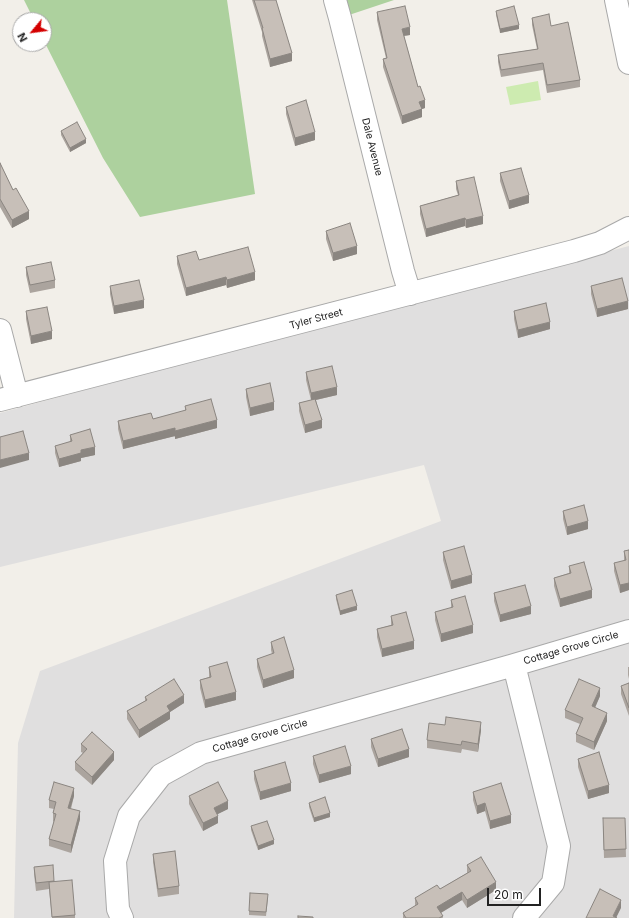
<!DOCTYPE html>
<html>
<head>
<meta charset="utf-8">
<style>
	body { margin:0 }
	#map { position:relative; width:629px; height:918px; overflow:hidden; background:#f2efe9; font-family:Inter,sans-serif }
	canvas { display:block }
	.north { position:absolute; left:12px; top:12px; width:40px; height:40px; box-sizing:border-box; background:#fff; border:1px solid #a7a7a7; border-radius:50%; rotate:241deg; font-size:11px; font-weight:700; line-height:16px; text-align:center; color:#222 }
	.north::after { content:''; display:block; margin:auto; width:14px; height:18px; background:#d40000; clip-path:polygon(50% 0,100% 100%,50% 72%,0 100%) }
	.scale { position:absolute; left:487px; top:888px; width:54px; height:18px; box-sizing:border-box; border:2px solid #222; border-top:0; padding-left:5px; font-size:12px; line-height:14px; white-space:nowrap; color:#222; -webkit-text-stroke:3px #fff; paint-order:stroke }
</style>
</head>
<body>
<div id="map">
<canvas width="629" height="918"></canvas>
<div class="north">N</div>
<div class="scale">20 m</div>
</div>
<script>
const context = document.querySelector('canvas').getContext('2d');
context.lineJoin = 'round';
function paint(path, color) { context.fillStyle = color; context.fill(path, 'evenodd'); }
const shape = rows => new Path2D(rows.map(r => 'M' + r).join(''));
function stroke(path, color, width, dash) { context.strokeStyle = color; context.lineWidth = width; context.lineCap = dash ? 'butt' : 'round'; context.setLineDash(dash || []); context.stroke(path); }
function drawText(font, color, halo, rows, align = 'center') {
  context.font = font + ' Inter,sans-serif'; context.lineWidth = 4; context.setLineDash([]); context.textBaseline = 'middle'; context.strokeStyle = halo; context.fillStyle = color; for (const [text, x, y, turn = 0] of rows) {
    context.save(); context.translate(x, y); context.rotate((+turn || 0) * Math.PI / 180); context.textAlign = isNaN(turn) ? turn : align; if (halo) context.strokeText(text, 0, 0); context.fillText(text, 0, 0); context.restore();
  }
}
paint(shape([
	[629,246,629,918,14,918,18,743,40,671,441,521,424,465,0,567,0,413,254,344]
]), '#e0dfdf');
paint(shape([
	[538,81,541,100,510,105,506,87]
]), '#cdebb0');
paint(shape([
	[24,0,227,0,255,194,140,217,103,158,44,41,44,20,34,20],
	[335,0,394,0,340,18]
]), '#add19e');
const minor = shape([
	[335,0,340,18,403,271,410,294],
	[616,0,629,63],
	[0,330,17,396],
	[0,400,574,251,600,243,629,228],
	[514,665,629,631],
	[122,918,118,909,115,861,129,816,161,775,201,753,514,665,559,846,553,883,524,918]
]);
stroke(minor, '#a9a9a9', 24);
stroke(minor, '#fff', 22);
paint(shape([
	[252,0,276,0,292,61,270,67,262,36,262,32],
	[496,11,519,29,500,33,496,15],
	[377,12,410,35,404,36,418,87,425,108,422,109,422,117,402,124,383,67,383,59,386,58,377,20],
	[532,18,551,26,580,80,580,87,547,93,543,70,501,77,498,62,498,55,537,49,532,25],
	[286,107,315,140,295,146,286,114],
	[61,131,86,143,70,152,61,135],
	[0,163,13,190,29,219,12,228,0,207],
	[500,173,529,203,509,209,500,181],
	[456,181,483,224,466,228,465,226,426,237,420,214,420,206,458,195,456,189],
	[326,231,357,254,333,261,326,239],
	[177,256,199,260,255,280,227,288,226,285,186,296,177,264],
	[26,267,55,280,55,288,30,293,26,275],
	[110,286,144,308,114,314,110,294],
	[591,286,628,309,597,317,591,294],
	[26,311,52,339,31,344,26,319],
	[514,311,550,329,518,338,514,319],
	[306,372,337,395,316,400,322,428,305,433,299,411,299,403,311,400,306,380],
	[246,389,274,410,250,416,246,397],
	[185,406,217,428,175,439,175,436,123,449,118,429,118,421,153,419,185,411],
	[70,435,95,455,81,458,81,461,59,467,55,453,55,446,70,442],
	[563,511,588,529,567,535,563,519],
	[629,550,629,590,620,593,614,571,614,563,624,561,624,551],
	[443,552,472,583,451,589,443,560],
	[569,566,592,598,560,607,554,586,554,578,569,573],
	[494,593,531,614,500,622,494,601],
	[336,595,357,610,340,615,336,599],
	[451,600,473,633,441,642,435,620,435,612,451,608],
	[391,616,414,649,382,657,377,637,377,629,391,625],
	[271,642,294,678,263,688,257,667,257,659,272,654,271,650],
	[209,667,236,700,205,708,200,688,200,680,209,677],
	[628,667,629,667,629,679,628,675],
	[629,683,629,716,621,694,621,686],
	[600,696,595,708,607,721,594,750,576,742,576,734,580,724,565,718,565,710],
	[145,697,184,703,170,712,170,719,139,738,127,719,127,711,145,701],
	[481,730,478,752,462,749,461,753,427,748,427,740],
	[371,739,409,757,378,767,371,747],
	[81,744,114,760,92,785,75,770,75,762,83,753,81,752],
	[313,756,351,774,319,783,313,764],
	[578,759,609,793,588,799,578,767],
	[254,771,291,791,260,800,254,779],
	[473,792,511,823,490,829,485,811,477,814,473,800],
	[74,796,71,809,80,819,71,853,49,846,49,839,54,822,53,821,53,813,54,809,49,808,49,800],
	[189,796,228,809,217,814,218,823,203,831,189,804],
	[309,803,330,817,314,822,309,807],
	[625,818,626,857,604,858,603,826],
	[251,826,274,844,258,850,251,830],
	[153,854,179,886,179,894,158,897,153,862],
	[467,865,496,890,467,908,462,900,441,913,443,918,403,918,403,913,415,906,415,898,440,889,467,873],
	[34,867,54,881,75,915,75,918,52,918,49,889,36,891,34,874],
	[268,898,266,916,249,915,249,911]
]), '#aba49e');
paint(shape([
	[519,25,519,29,500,33,500,29],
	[410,27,410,35,402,36,402,29],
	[292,53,292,61,270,67,270,59],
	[425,100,425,108,422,109,422,117,402,124,402,116,419,102],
	[315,132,315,140,295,146,295,138],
	[86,139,86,143,70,152,70,148],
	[529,195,529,203,509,209,509,201],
	[29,211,29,219,12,228,12,220],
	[483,216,483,224,466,228,466,220],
	[465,218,465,226,426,237,426,229],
	[357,246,357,254,333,261,333,253],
	[255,272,255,280,227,288,227,280],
	[226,277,226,285,186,296,186,288],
	[144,300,144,308,114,314,114,306],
	[628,301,628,309,597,317,597,309],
	[550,322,550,329,518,338,518,330],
	[52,331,52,339,31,344,31,336],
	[337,387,337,395,311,401,311,393],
	[274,402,274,410,250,416,250,408],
	[217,420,217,428,175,439,175,431],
	[322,420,322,428,305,433,305,425],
	[175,428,175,436,123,449,123,441],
	[95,447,95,455,81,458,81,461,59,467,59,459,81,450],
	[29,453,29,460,0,468,0,460],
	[588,521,588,529,567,535,567,527],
	[472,575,472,583,451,589,451,581],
	[629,583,629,590,620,593,620,585],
	[592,590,592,598,560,607,560,599],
	[357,606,357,610,340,615,340,611],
	[531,606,531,614,500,622,500,615],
	[473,625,473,633,441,642,441,634],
	[414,641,414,649,382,657,382,649],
	[294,670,294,678,263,688,263,680],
	[600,688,600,696,592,714,592,706],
	[236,692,236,700,205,708,205,700],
	[184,695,184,703,170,712,170,719,139,738,139,730,167,706],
	[607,713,607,721,594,750,594,742],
	[481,722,481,730,478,752,478,744],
	[409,749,409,757,378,767,378,759],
	[114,752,114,760,92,785,92,777],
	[351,766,351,774,319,783,319,775],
	[291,783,291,791,260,800,260,792],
	[609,785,609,793,588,799,588,791],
	[74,788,74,796,68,816,68,808],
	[228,801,228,809,214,816,214,808],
	[485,803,485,811,477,814,477,806],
	[80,811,80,819,71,853,71,845],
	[330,813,330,817,314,822,314,818],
	[511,815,511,823,490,829,490,821],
	[218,816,218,823,203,831,203,823],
	[274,840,274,844,258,850,258,846],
	[496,882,496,890,467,908,467,900],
	[462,892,462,900,437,915,437,907],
	[621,900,621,908,616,918,613,916]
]), '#8b8681');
const building = shape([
	[254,0,276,0,292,53,270,59,262,28,263,28,254,0],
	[405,6,410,27,402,29,418,87,420,86,425,100,419,102,422,109,402,116,383,59,387,58,377,12,405,6],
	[514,6,519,25,500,29,496,11,514,6],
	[549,14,551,26,568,22,580,80,547,85,543,63,501,70,498,55,538,49,532,18,549,14],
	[306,100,315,132,295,138,286,107,306,100],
	[77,122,86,139,70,148,61,131,77,122],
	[0,163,13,190,16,188,29,211,12,220,0,199,0,163],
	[521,168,529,195,509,201,500,173,521,168],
	[474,177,483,216,466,220,465,218,426,229,420,206,459,195,456,181,474,177],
	[350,223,357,246,333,253,326,231,350,223],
	[248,247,255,272,227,280,226,277,186,288,177,256,196,251,199,260,248,247],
	[51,262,55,280,30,285,26,267,51,262],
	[622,278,628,301,597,309,591,286,622,278],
	[139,280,144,300,114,306,110,286,139,280],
	[546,303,550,322,518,330,514,311,546,303],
	[47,307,52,331,31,336,26,311,47,307],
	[332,366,337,387,311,393,306,372,332,366],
	[270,383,274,402,250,408,246,389,270,383],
	[211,399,217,420,175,431,175,428,123,441,118,421,151,413,153,419,186,410,185,406,211,399],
	[315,399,322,420,305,425,299,403,315,399],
	[90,429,95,447,81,450,81,453,59,459,55,446,72,441,70,435,90,429],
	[23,431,29,453,0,460,0,437,23,431],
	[584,505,588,521,567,527,563,511,584,505],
	[464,546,472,575,451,581,443,552,464,546],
	[629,550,629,583,620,585,614,563,626,560,624,551,629,550],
	[584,562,592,590,560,599,554,578,571,573,569,566,584,562],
	[525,585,531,606,500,615,494,593,525,585],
	[352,590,357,606,340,611,336,595,352,590],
	[465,596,473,625,441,634,435,612,453,607,451,600,465,596],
	[406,612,414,641,382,649,377,629,393,625,391,616,406,612],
	[284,637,294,670,263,680,257,659,274,653,271,642,284,637],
	[227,662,236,692,205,700,200,680,211,677,209,667,227,662],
	[174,679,184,695,167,706,170,711,139,730,127,711,147,700,145,697,174,679],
	[579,679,600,688,592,706,607,713,594,742,576,734,583,718,565,710,579,679],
	[629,683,629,708,621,686,629,683],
	[446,717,481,722,478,744,462,741,461,745,427,740,429,723,445,725,446,717],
	[402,729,409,749,378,759,371,739,402,729],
	[92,732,114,752,92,777,75,762,87,749,81,744,92,732],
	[345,746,351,766,319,775,313,756,345,746],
	[599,752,609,785,588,791,578,759,599,752],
	[285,762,291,783,260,792,254,771,285,762],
	[54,782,74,788,68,808,80,811,71,845,49,839,56,814,53,813,56,802,49,800,54,782],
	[218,782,228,801,214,808,218,816,203,823,189,796,218,782],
	[501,783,511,815,490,821,485,803,477,806,473,792,501,783],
	[325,797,330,813,314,818,309,803,325,797],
	[603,818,625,818,626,849,604,850,603,818],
	[267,821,274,840,258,846,251,826,267,821],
	[175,851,179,886,158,889,153,854,175,851],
	[481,857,496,882,467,900,462,892,437,907,443,916,439,918,406,918,403,913,418,904,415,898,437,885,440,889,471,871,467,865,481,857],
	[53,865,54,881,36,883,34,867,53,865],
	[72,880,75,915,52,917,49,882,72,880],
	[600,889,621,900,613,916,617,918,586,918,600,889],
	[250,893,268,894,266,912,249,911,250,893],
	[298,916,313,917,313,918,298,918,298,916]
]);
paint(building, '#c7bfb8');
stroke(building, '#8b8681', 1);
drawText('10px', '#222', '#fff', [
	["Dale Avenue",372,147,76],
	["Tyler Street",316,319,-15],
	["Cottage Grove Circle",571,648,-16],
	["Cottage Grove Circle",260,736,-16]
]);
</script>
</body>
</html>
